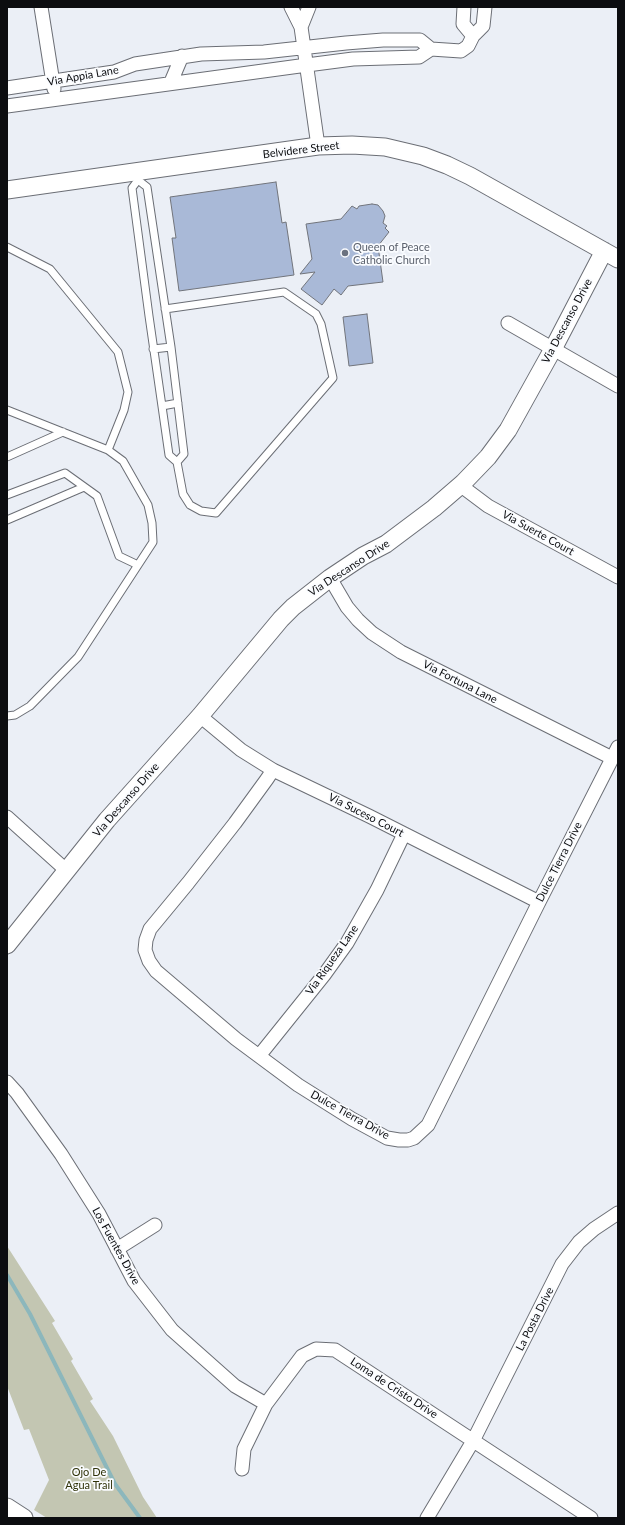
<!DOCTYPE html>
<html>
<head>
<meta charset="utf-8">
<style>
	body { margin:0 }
	#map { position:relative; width:625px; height:1525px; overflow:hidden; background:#ebeff6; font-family:Lato,sans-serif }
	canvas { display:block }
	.frame { position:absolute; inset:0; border:8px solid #0c0d10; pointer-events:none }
</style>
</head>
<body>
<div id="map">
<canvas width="625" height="1525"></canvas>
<div class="frame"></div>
</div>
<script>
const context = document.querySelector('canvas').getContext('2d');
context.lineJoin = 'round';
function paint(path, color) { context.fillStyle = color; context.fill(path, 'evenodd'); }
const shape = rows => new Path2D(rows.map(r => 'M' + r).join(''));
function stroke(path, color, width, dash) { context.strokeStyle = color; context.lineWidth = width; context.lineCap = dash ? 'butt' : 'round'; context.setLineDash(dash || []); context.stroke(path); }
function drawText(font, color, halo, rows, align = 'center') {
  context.font = font + ' Lato,sans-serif'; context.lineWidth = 3.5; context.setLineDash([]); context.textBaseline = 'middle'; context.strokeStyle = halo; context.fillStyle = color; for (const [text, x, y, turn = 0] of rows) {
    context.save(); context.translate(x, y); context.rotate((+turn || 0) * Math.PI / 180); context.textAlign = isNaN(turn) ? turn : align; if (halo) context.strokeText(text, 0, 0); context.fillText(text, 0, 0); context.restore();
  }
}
paint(shape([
	[7,1246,55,1321,52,1323,73,1359,71,1361,93,1399,90,1401,113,1436,143,1497,157,1518,47,1518,34,1510,49,1480,29,1429,24,1430,7,1386]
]), '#c3c6b2');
stroke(shape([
	[7,1275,30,1314,115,1484,140,1518]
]), '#8cb7bc', 4);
const building = shape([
	[276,182,282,223,286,222,294,275,179,291,172,238,176,238,170,197,276,182],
	[372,204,378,205,383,211,385,216,383,223,387,226,385,228,389,232,378,246,383,282,348,286,341,295,334,289,322,305,301,289,315,272,300,274,312,259,306,224,341,219,352,206,357,209,359,206,372,204],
	[367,314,373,363,349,366,343,317,367,314]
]);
paint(building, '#a9b9d7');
stroke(building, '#71747b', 1);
const service = shape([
	[136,176,138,180,147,187,171,347,184,454,177,462],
	[138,180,132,188,149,316,169,455,177,462,183,494,190,505,201,511,216,513,333,378,321,324,316,314,284,292,165,309],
	[7,247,50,269,118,352,128,392,124,410,108,450,123,461,148,505,152,523,153,542,78,657,30,706,15,715,7,716],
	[153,349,171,347],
	[162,406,178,403],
	[7,410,108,450],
	[7,457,63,432],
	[7,495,65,473,97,496,119,556,138,565],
	[7,520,84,487]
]);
const minor = shape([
	[41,7,54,89],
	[291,7,301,27,318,146],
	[464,7,463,24,473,36],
	[301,27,309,7],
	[171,82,182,56],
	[7,88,114,72,135,64,201,54,264,52,346,43,383,40,420,40,431,49],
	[7,106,307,65,353,59,419,57,431,49,461,51,468,46,473,36,483,26,485,7],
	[508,323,618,386],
	[460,485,488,506,618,577],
	[330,578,347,607,358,620,372,633,401,652,612,758],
	[200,716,241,750,273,770,369,816,539,902],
	[273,770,267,779,235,823,188,883,150,929,146,940,145,950,149,961,156,971,236,1039,298,1085,352,1119,387,1138,399,1140,408,1140,414,1138,428,1125,539,902,618,747],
	[7,817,67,871],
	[259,1056,324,975,347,943,377,890,404,834],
	[7,1082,17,1093,61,1154,99,1214,134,1281,172,1330,235,1386,266,1404],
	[117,1249,155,1225],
	[242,1469,244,1449,266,1404,302,1356,316,1349,335,1350,591,1518],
	[427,1518,473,1441,562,1264,579,1242,594,1229,618,1213]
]);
const tertiary = shape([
	[7,190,318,146,352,145,385,147,423,156,447,165,470,176,618,259],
	[7,945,107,820,200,716,281,619,293,607,330,578,363,556,386,544,434,508,463,483,488,457,508,430,553,349,604,251],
	[7,1507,24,1518]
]);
stroke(service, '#6b6e75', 9);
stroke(minor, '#6b6e75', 15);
stroke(tertiary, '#6b6e75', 19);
stroke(service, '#fff', 7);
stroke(minor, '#fff', 13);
stroke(tertiary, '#fff', 17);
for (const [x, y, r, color] of [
	[345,253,4,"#6b7280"]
]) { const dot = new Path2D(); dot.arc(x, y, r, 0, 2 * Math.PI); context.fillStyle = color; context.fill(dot); stroke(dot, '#fafcff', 1.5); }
drawText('11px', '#0c0d10', '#fafcff', [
	["Via Appia Lane",83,76,-10],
	["Belvidere Street",301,150,-7],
	["Via Descanso Drive",567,321,-62],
	["Via Suerte Court",538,533,29],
	["Via Descanso Drive",349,568,-33],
	["Via Fortuna Lane",460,682,27],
	["Via Descanso Drive",126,800,-49],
	["Via Suceso Court",366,815,27],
	["Dulce Tierra Drive",559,862,-63],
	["Via Riqueza Lane",332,960,-55],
	["Dulce Tierra Drive",350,1115,29],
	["Los Fuentes Drive",116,1246,61],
	["La Posta Drive",535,1319,-63],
	["Loma de Cristo Drive",394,1388,33]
]);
drawText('11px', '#5b616d', '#fafcff', [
	["Queen of Peace",353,247],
	["Catholic Church",353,260]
], 'left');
drawText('11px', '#2f3208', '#fafcff', [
	["Ojo De",89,1472],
	["Agua Trail",89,1485]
]);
</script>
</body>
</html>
